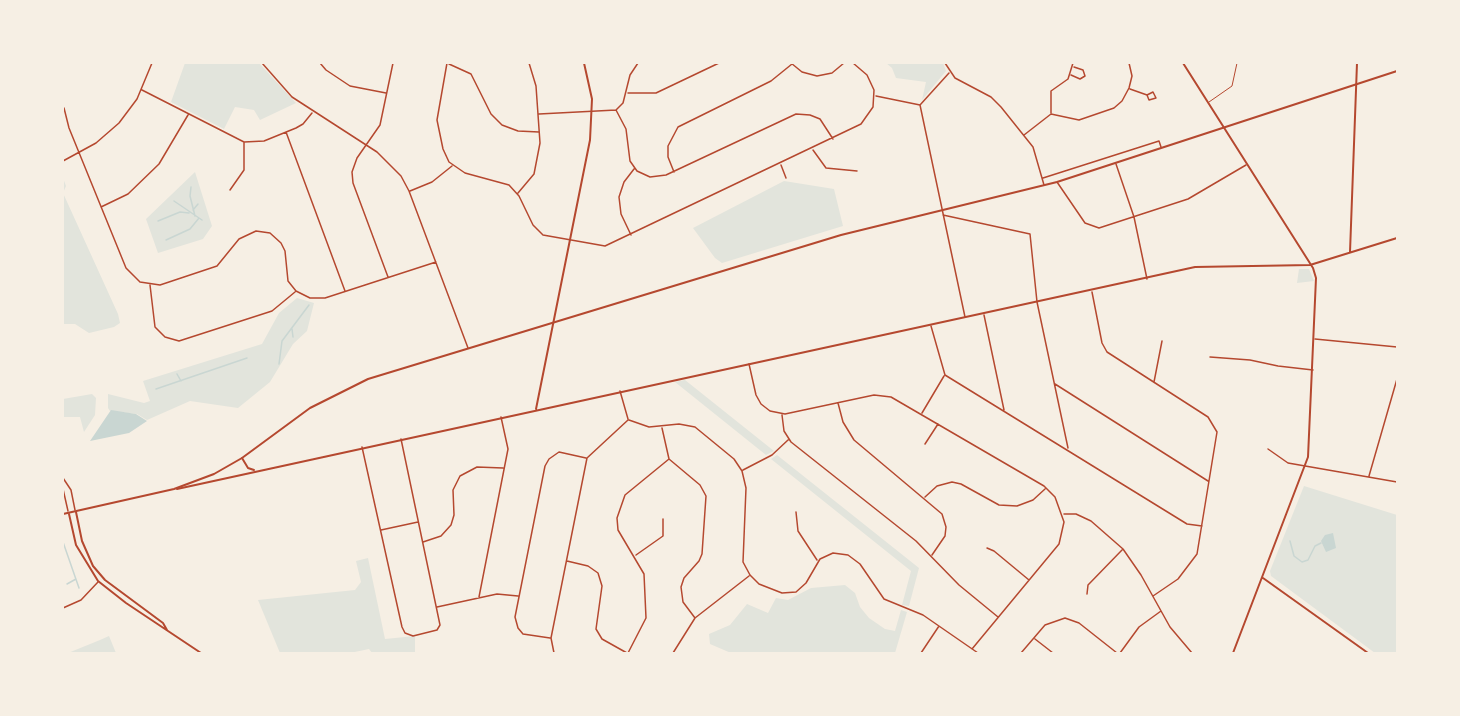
<!DOCTYPE html>
<html>
<head>
<meta charset="utf-8">
<style>
	body { margin:0 }
	#map { position:relative; width:1460px; height:716px; overflow:hidden; background:#f6efe4; font-family:Commissioner,sans-serif }
	canvas { display:block }
	.frame { position:absolute; inset:0; border:64px solid #f6efe4; pointer-events:none }
</style>
</head>
<body>
<div id="map">
<canvas width="1460" height="716"></canvas>
<div class="frame"></div>
</div>
<script>
const context = document.querySelector('canvas').getContext('2d');
context.lineJoin = 'round';
function paint(path, color) { context.fillStyle = color; context.fill(path, 'evenodd'); }
const shape = rows => new Path2D(rows.map(r => 'M' + r).join(''));
function stroke(path, color, width, dash) { context.strokeStyle = color; context.lineWidth = width; context.lineCap = dash ? 'butt' : 'round'; context.setLineDash(dash || []); context.stroke(path); }
paint(shape([
	[185,63,259,63,296,103,260,120,254,110,235,107,224,129,171,102],
	[886,63,943,63,946,71,922,100,926,82,896,78,892,68],
	[195,172,212,226,203,239,158,253,146,219],
	[63,178,66,186,63,193,118,314,120,323,114,327,89,333,75,324,63,324],
	[784,181,834,189,843,226,722,263,715,258,693,228],
	[1299,269,1309,269,1314,281,1297,283],
	[297,298,314,303,307,331,293,344,270,382,238,408,190,401,147,420,137,414,110,411,108,408,108,394,144,403,150,401,143,381,262,344,279,313],
	[685,380,774,451,766,455,675,382],
	[92,394,96,398,95,415,84,432,80,417,63,417,63,399],
	[777,455,919,568,909,606,902,605,911,571,771,459],
	[1304,486,1397,515,1397,653,1375,653,1271,576,1270,571],
	[368,558,385,639,415,636,415,653,372,653,369,649,350,653,280,653,258,600,355,590,361,582,356,561],
	[845,585,855,593,860,607,869,618,885,629,895,631,901,610,907,612,895,653,731,653,710,644,709,634,730,625,747,604,768,613,776,598,788,600,811,588],
	[109,636,116,653,68,653,100,640]
]), '#e2e4dc');
paint(shape([
	[111,410,136,414,147,421,129,433,90,441],
	[1333,533,1336,548,1326,552,1321,541,1325,535]
]), '#c9d6d2');
stroke(shape([
	[191,187,190,196,195,216],
	[174,201,202,220],
	[193,210,198,204],
	[158,221,180,212,189,213],
	[166,240,190,229,199,218],
	[292,329,293,337],
	[279,364,282,341,309,305],
	[177,374,181,381],
	[156,389,247,358],
	[1290,541,1294,556,1302,562,1308,560,1315,546,1321,543],
	[63,542,79,588],
	[67,584,76,579]
]), '#c9d6d2', 1.5);
stroke(shape([
	[1209,102,1232,86,1237,63]
]), '#b5482f', 1);
stroke(shape([
	[262,63,292,97,377,152,401,176,409,191,468,348],
	[320,63,326,70,350,86,386,93],
	[447,63,437,120,443,149,449,162,465,173,509,185,519,196,533,225,543,235,605,246,861,124,873,107,874,90,867,75,853,63],
	[791,63,802,72,817,76,832,73,844,63],
	[945,63,955,78,991,97,1001,107,1033,147,1044,185],
	[449,64,471,74,491,114,502,125,518,131,539,132],
	[1071,75,1080,79,1085,76,1083,70,1074,67],
	[1130,89,1147,95,1149,100,1156,98,1153,92,1147,95],
	[142,90,244,142,264,141,296,128,303,124,312,113],
	[628,93,656,93,719,63],
	[876,96,920,105,949,73],
	[920,105,965,317],
	[64,108,69,128,126,268,140,282,160,285,217,266,239,239,256,231,270,233,281,243,285,251,288,281,296,291,310,298,325,298,436,262],
	[616,110,626,129,630,161,637,171,650,177,666,175,796,114,810,115,820,119,833,139],
	[1051,113,1051,91,1068,79,1073,63],
	[539,114,616,110,623,103,630,75,638,63],
	[286,132,345,291],
	[1024,135,1051,114,1079,120,1114,108,1122,101,1129,88,1132,76,1129,63],
	[813,150,826,168,857,171],
	[63,161,96,143,119,123,137,99,152,63],
	[1116,164,1134,217,1147,279],
	[781,165,786,178],
	[674,172,668,157,668,146,678,127,771,81,792,64],
	[1043,178,1159,141,1161,147],
	[1057,182,1085,223,1099,228,1188,199,1246,165],
	[230,190,244,170,244,142],
	[410,191,432,182,452,166],
	[518,193,534,174,540,143,536,86,529,63],
	[101,207,128,194,159,164,188,115],
	[943,215,1030,234,1037,302,1068,448],
	[631,235,621,214,619,197,624,182,634,169],
	[388,277,353,183,352,172,357,158,380,125,393,63],
	[150,285,155,327,165,337,179,341,272,311,295,292],
	[1092,292,1102,343,1107,352,1208,417,1217,432,1197,554,1178,579,1153,596],
	[984,315,1004,410],
	[931,326,945,375,1187,524,1202,526],
	[1315,339,1397,347],
	[1210,357,1250,360,1278,366,1313,370],
	[749,364,756,395,761,404,770,411,785,414,874,395,891,397,1044,486,1055,497,1064,522,1059,544,972,649],
	[1154,382,1162,341],
	[1055,384,1208,481],
	[620,391,628,419],
	[838,403,843,422,854,440,942,514,946,527,945,536,932,555],
	[922,413,944,376],
	[782,415,784,431,791,442,916,541,959,585,998,617],
	[629,420,649,427,679,424,695,427,734,459,742,471,746,488,743,562,750,575,759,584,782,593,796,592,806,583,820,559,833,553,848,555,860,564,884,599,923,615,978,653],
	[662,428,669,459,700,485,706,496,702,554,699,561,684,578,681,587,683,602,695,618],
	[925,444,938,424],
	[362,447,402,627,405,633,413,636,437,630,440,625,401,439],
	[1268,449,1288,463,1397,482],
	[743,470,772,455,788,440],
	[1369,476,1397,379],
	[63,478,71,490,75,510],
	[63,489,68,511],
	[925,497,937,486,952,482,961,484,999,505,1017,506,1033,500,1045,489],
	[796,512,798,531,817,560],
	[1064,514,1076,514,1091,521,1123,549,1141,575,1170,627,1192,653],
	[381,530,418,522],
	[423,542,441,536,451,525,454,515,453,490,460,476,477,467,503,468],
	[987,548,994,551,1029,580],
	[636,555,663,536,663,519],
	[567,561,588,566,598,573,602,586,596,629,602,639,627,653],
	[1087,594,1088,585,1122,550],
	[479,597,508,449,501,417],
	[437,607,497,594,518,596],
	[63,608,81,600,98,582],
	[550,638,523,634,518,628,515,617,545,466,549,459,559,452,586,458],
	[1035,639,1053,653],
	[554,653,551,638,587,458,628,420],
	[628,653,646,618,644,574,618,530,617,518,625,495,669,459],
	[673,653,695,618,749,576],
	[921,653,939,626],
	[1021,653,1045,625,1065,618,1079,623,1117,653],
	[1120,653,1139,627,1161,611]
]), '#b5482f', 1.5);
stroke(shape([
	[1183,63,1313,268,1316,278,1308,457,1233,653],
	[1350,252,1357,63],
	[536,409,590,140,592,99,584,63],
	[242,458,248,468,254,470],
	[177,489,1195,267,1310,265,1397,238],
	[76,512,82,541,93,566,105,580,163,623,167,630],
	[69,514,76,545,98,581,126,603,201,653],
	[1263,578,1368,653]
]), '#b5482f', 2);
stroke(shape([
	[63,514,174,489,214,474,242,458,310,408,368,379,841,235,1057,182,1397,71]
]), '#b5482f', 2);
</script>
</body>
</html>
